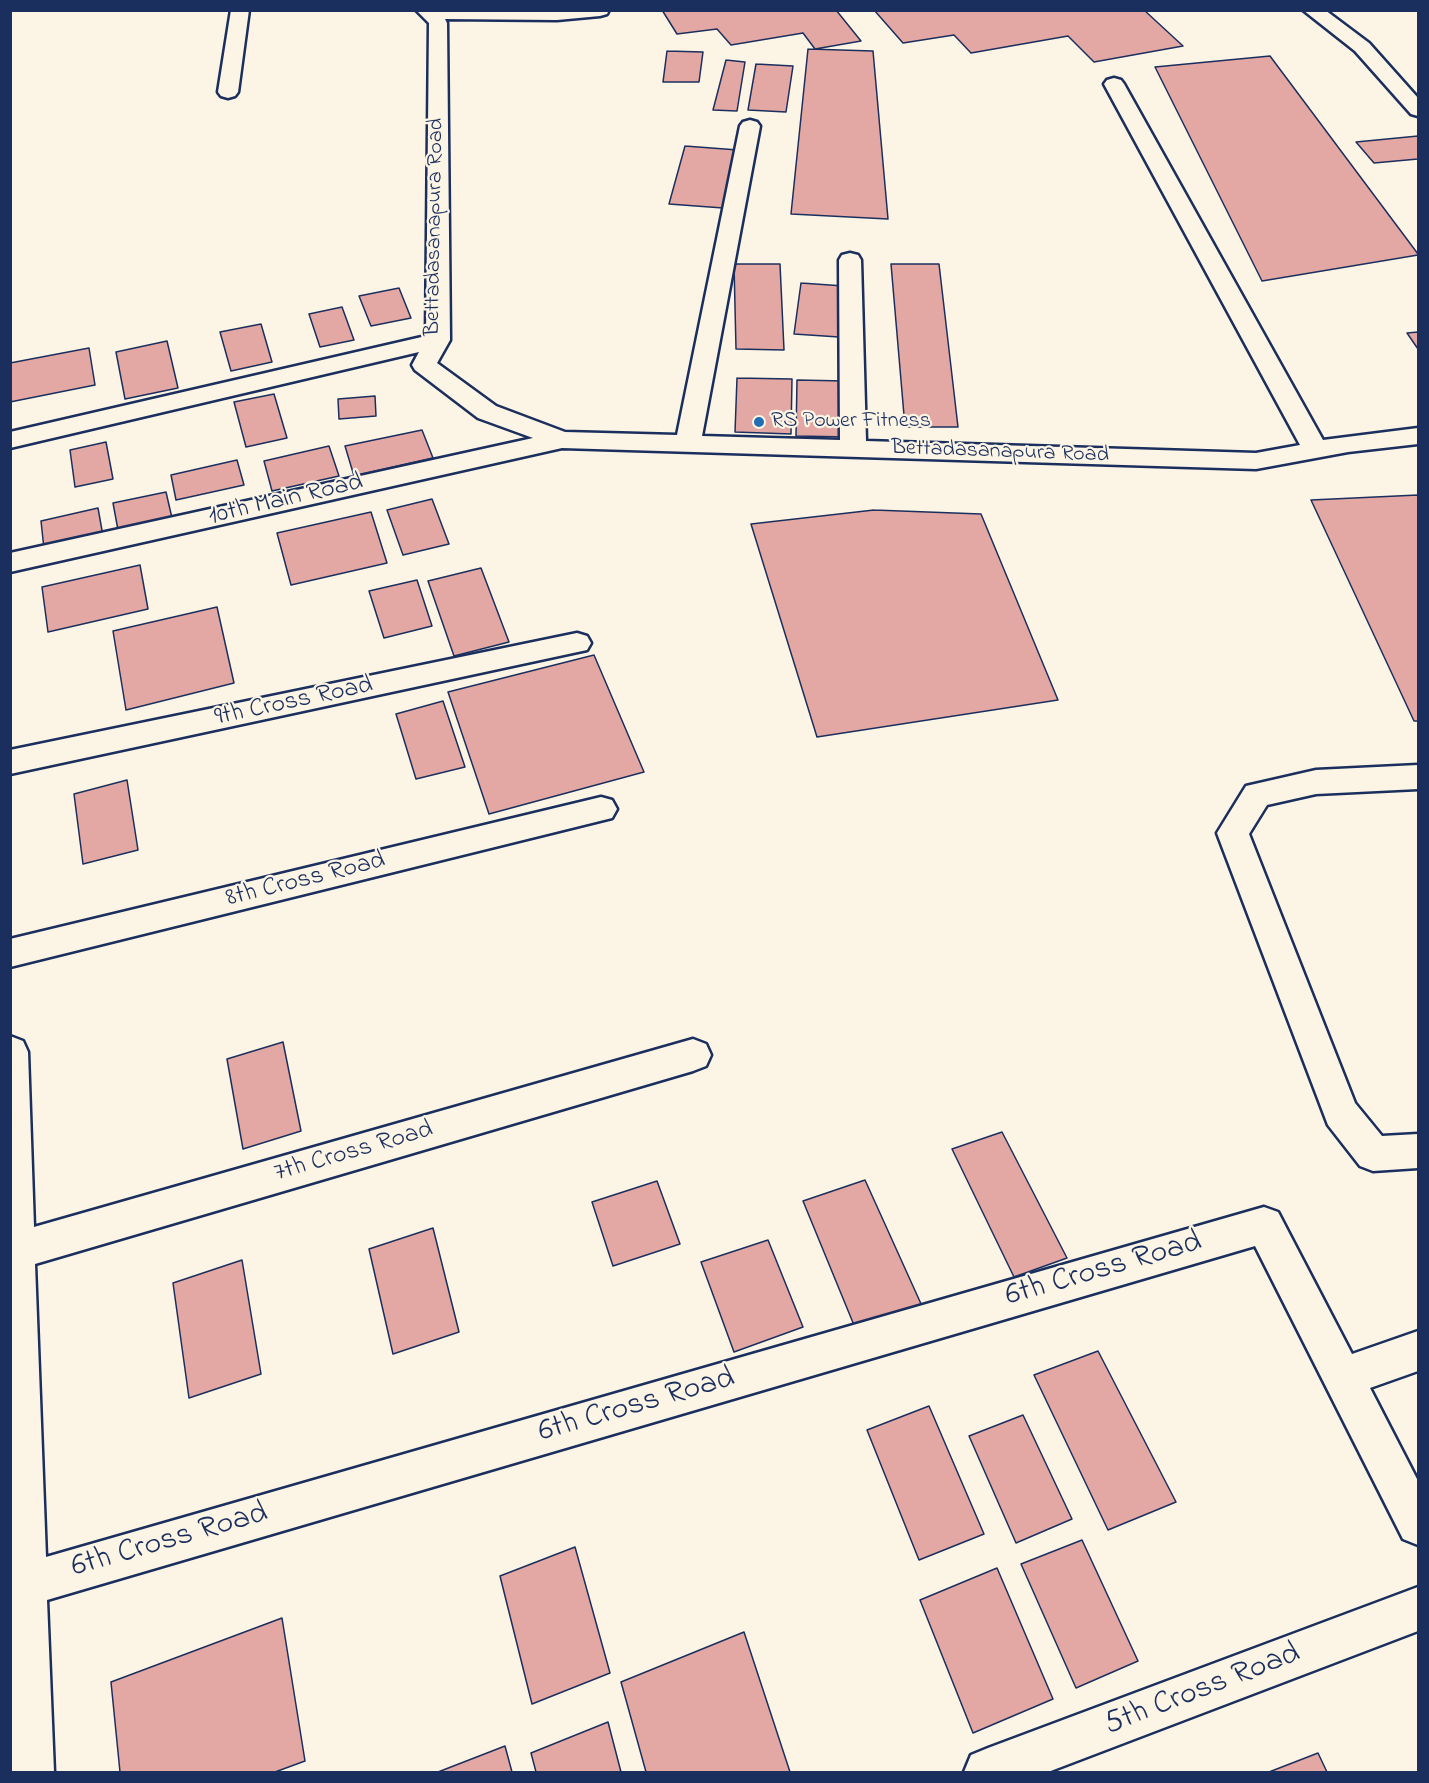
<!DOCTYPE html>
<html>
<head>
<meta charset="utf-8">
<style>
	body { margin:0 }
	#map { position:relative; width:1429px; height:1783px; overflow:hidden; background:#fcf5e5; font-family:"Indie Flower",sans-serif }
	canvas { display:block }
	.frame { position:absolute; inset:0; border:12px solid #1b2f5e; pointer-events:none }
</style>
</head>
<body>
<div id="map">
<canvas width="1429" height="1783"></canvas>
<div class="frame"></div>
</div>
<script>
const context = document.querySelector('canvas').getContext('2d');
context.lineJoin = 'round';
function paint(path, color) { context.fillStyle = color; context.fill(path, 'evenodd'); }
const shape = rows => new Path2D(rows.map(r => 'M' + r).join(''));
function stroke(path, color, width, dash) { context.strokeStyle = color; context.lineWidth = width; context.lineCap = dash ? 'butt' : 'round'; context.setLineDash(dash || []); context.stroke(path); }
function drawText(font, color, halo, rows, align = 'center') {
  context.font = font + ' "Indie Flower",sans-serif'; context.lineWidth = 4.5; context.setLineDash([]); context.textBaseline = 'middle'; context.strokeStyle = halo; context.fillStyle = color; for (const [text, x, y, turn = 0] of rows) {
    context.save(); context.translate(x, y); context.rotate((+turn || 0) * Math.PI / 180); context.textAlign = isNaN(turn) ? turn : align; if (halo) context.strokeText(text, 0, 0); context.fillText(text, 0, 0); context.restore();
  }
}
const building = shape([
	[662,10,836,10,861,41,815,49,803,33,731,45,717,29,677,34,662,10],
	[874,10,1144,10,1183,46,1094,62,1068,36,971,53,954,35,903,43,874,10],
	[808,49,873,51,888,219,791,214,808,49],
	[667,51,703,52,699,82,663,82,667,51],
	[1270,56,1418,254,1418,255,1262,281,1155,67,1270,56],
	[726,60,745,62,737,111,713,110,726,60],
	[756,64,793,66,786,112,748,110,756,64],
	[1418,136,1418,159,1374,163,1356,142,1418,136],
	[685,146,738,150,723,208,669,204,685,146],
	[734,264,780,264,784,350,736,349,734,264],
	[891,264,939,264,958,427,905,427,891,264],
	[801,283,844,286,839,337,794,334,801,283],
	[399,288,411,318,371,326,359,296,399,288],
	[342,307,354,340,320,347,309,314,342,307],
	[261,324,272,362,231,371,220,332,261,324],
	[1418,332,1418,349,1407,333,1418,332],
	[167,341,178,388,125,399,116,352,167,341],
	[89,348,95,385,10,402,10,363,89,348],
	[737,378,792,379,791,434,735,432,737,378],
	[797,380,845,381,847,437,796,436,797,380],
	[274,394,287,438,246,447,234,402,274,394],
	[375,396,376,416,339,419,338,399,375,396],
	[422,430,433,458,354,476,345,446,422,430],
	[106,442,113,479,75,487,70,450,106,442],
	[329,446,339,476,272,491,264,461,329,446],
	[237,460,244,485,176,500,171,475,237,460],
	[166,492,172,518,118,530,113,503,166,492],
	[1418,495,1418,721,1414,721,1311,500,1418,495],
	[432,499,449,544,403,555,387,510,432,499],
	[98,508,103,536,44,549,41,521,98,508],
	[874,510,981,514,1058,700,817,737,751,524,874,510],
	[371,512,387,563,291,585,277,533,371,512],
	[140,565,148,609,48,632,42,587,140,565],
	[481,568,509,642,454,656,428,581,481,568],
	[417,580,432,626,384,638,369,591,417,580],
	[217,607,234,683,126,710,113,631,217,607],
	[594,655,644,772,489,814,448,692,594,655],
	[443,701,465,767,416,779,396,714,443,701],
	[127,780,138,850,83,864,74,794,127,780],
	[283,1042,301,1131,243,1149,227,1059,283,1042],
	[1002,1132,1067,1258,1014,1277,952,1149,1002,1132],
	[865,1180,922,1306,856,1330,803,1201,865,1180],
	[657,1181,680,1244,613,1266,592,1202,657,1181],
	[433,1228,459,1332,393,1354,369,1249,433,1228],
	[768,1240,803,1327,734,1352,701,1262,768,1240],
	[242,1260,261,1374,189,1398,173,1283,242,1260],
	[1098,1351,1176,1502,1108,1530,1034,1375,1098,1351],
	[929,1406,984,1534,919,1560,867,1430,929,1406],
	[1023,1415,1072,1519,1016,1543,969,1436,1023,1415],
	[1082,1540,1138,1661,1076,1688,1021,1564,1082,1540],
	[575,1547,610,1673,532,1704,500,1576,575,1547],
	[997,1568,1053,1699,973,1733,920,1600,997,1568],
	[282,1618,305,1761,275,1772,120,1772,111,1682,282,1618],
	[744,1632,790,1772,646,1772,621,1682,744,1632],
	[608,1722,621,1772,536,1772,531,1753,608,1722],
	[505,1746,512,1772,438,1772,505,1746],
	[1318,1753,1327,1772,1269,1772,1318,1753]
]);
paint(building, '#e3a8a3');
stroke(building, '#1b2f5e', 1.5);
const minor = shape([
	[231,10,249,10,238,92,235,96,228,98,221,96,218,92,231,10],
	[416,10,609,10,607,14,600,16,557,20,445,19,447,23,450,340,437,363,496,406,565,432,677,435,740,126,743,122,750,120,757,122,760,126,702,436,840,440,839,260,842,255,850,253,858,255,861,260,866,441,1256,453,1300,445,1104,84,1107,80,1114,78,1121,80,1124,84,1323,440,1418,428,1418,444,1348,452,1256,469,562,448,10,572,10,553,533,438,478,418,415,370,412,365,419,352,10,448,10,432,426,336,429,23,416,10],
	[1303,10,1325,10,1369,43,1418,98,1418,116,1411,114,1355,51,1303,10],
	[577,633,587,636,591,643,587,650,10,774,10,750,577,633],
	[1418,765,1418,789,1316,794,1267,805,1249,834,1355,1103,1382,1136,1418,1134,1418,1168,1373,1171,1360,1166,1328,1125,1217,833,1246,786,1316,770,1418,765],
	[601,797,612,800,617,809,612,818,10,967,10,939,601,797],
	[10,1036,23,1041,28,1052,34,1227,693,1039,706,1044,711,1055,706,1066,693,1071,35,1264,46,1557,1264,1207,1278,1212,1352,1354,1418,1331,1418,1371,1370,1388,1418,1481,1418,1545,1403,1539,1255,1246,47,1600,54,1772,10,1772,10,1036],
	[1418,1587,1418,1631,1048,1772,964,1772,971,1755,988,1748,1418,1587]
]);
stroke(minor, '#1b2f5e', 5);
paint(minor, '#fcf5e5');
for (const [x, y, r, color] of [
	[759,422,6,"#1f6fb2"]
]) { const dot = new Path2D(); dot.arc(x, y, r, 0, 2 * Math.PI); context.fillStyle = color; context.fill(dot); stroke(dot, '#fcf5e5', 2); }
drawText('22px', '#1b2f5e', '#fcf5e5', [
	["Bettadasanapura Road",436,227,-89],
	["Bettadasanapura Road",1000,453,2]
]);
drawText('22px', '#1b2f5e', '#fcf5e5', [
	["RS Power Fitness",771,422]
], 'left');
drawText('26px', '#1b2f5e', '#fcf5e5', [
	["10th Main Road",286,501,-13],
	["9th Cross Road",294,703,-12],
	["8th Cross Road",306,881,-14],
	["7th Cross Road",354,1153,-16]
]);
drawText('32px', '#1b2f5e', '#fcf5e5', [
	["6th Cross Road",1104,1271,-16],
	["6th Cross Road",637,1407,-16],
	["6th Cross Road",170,1542,-16],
	["5th Cross Road",1203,1691,-21]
]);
</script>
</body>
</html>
